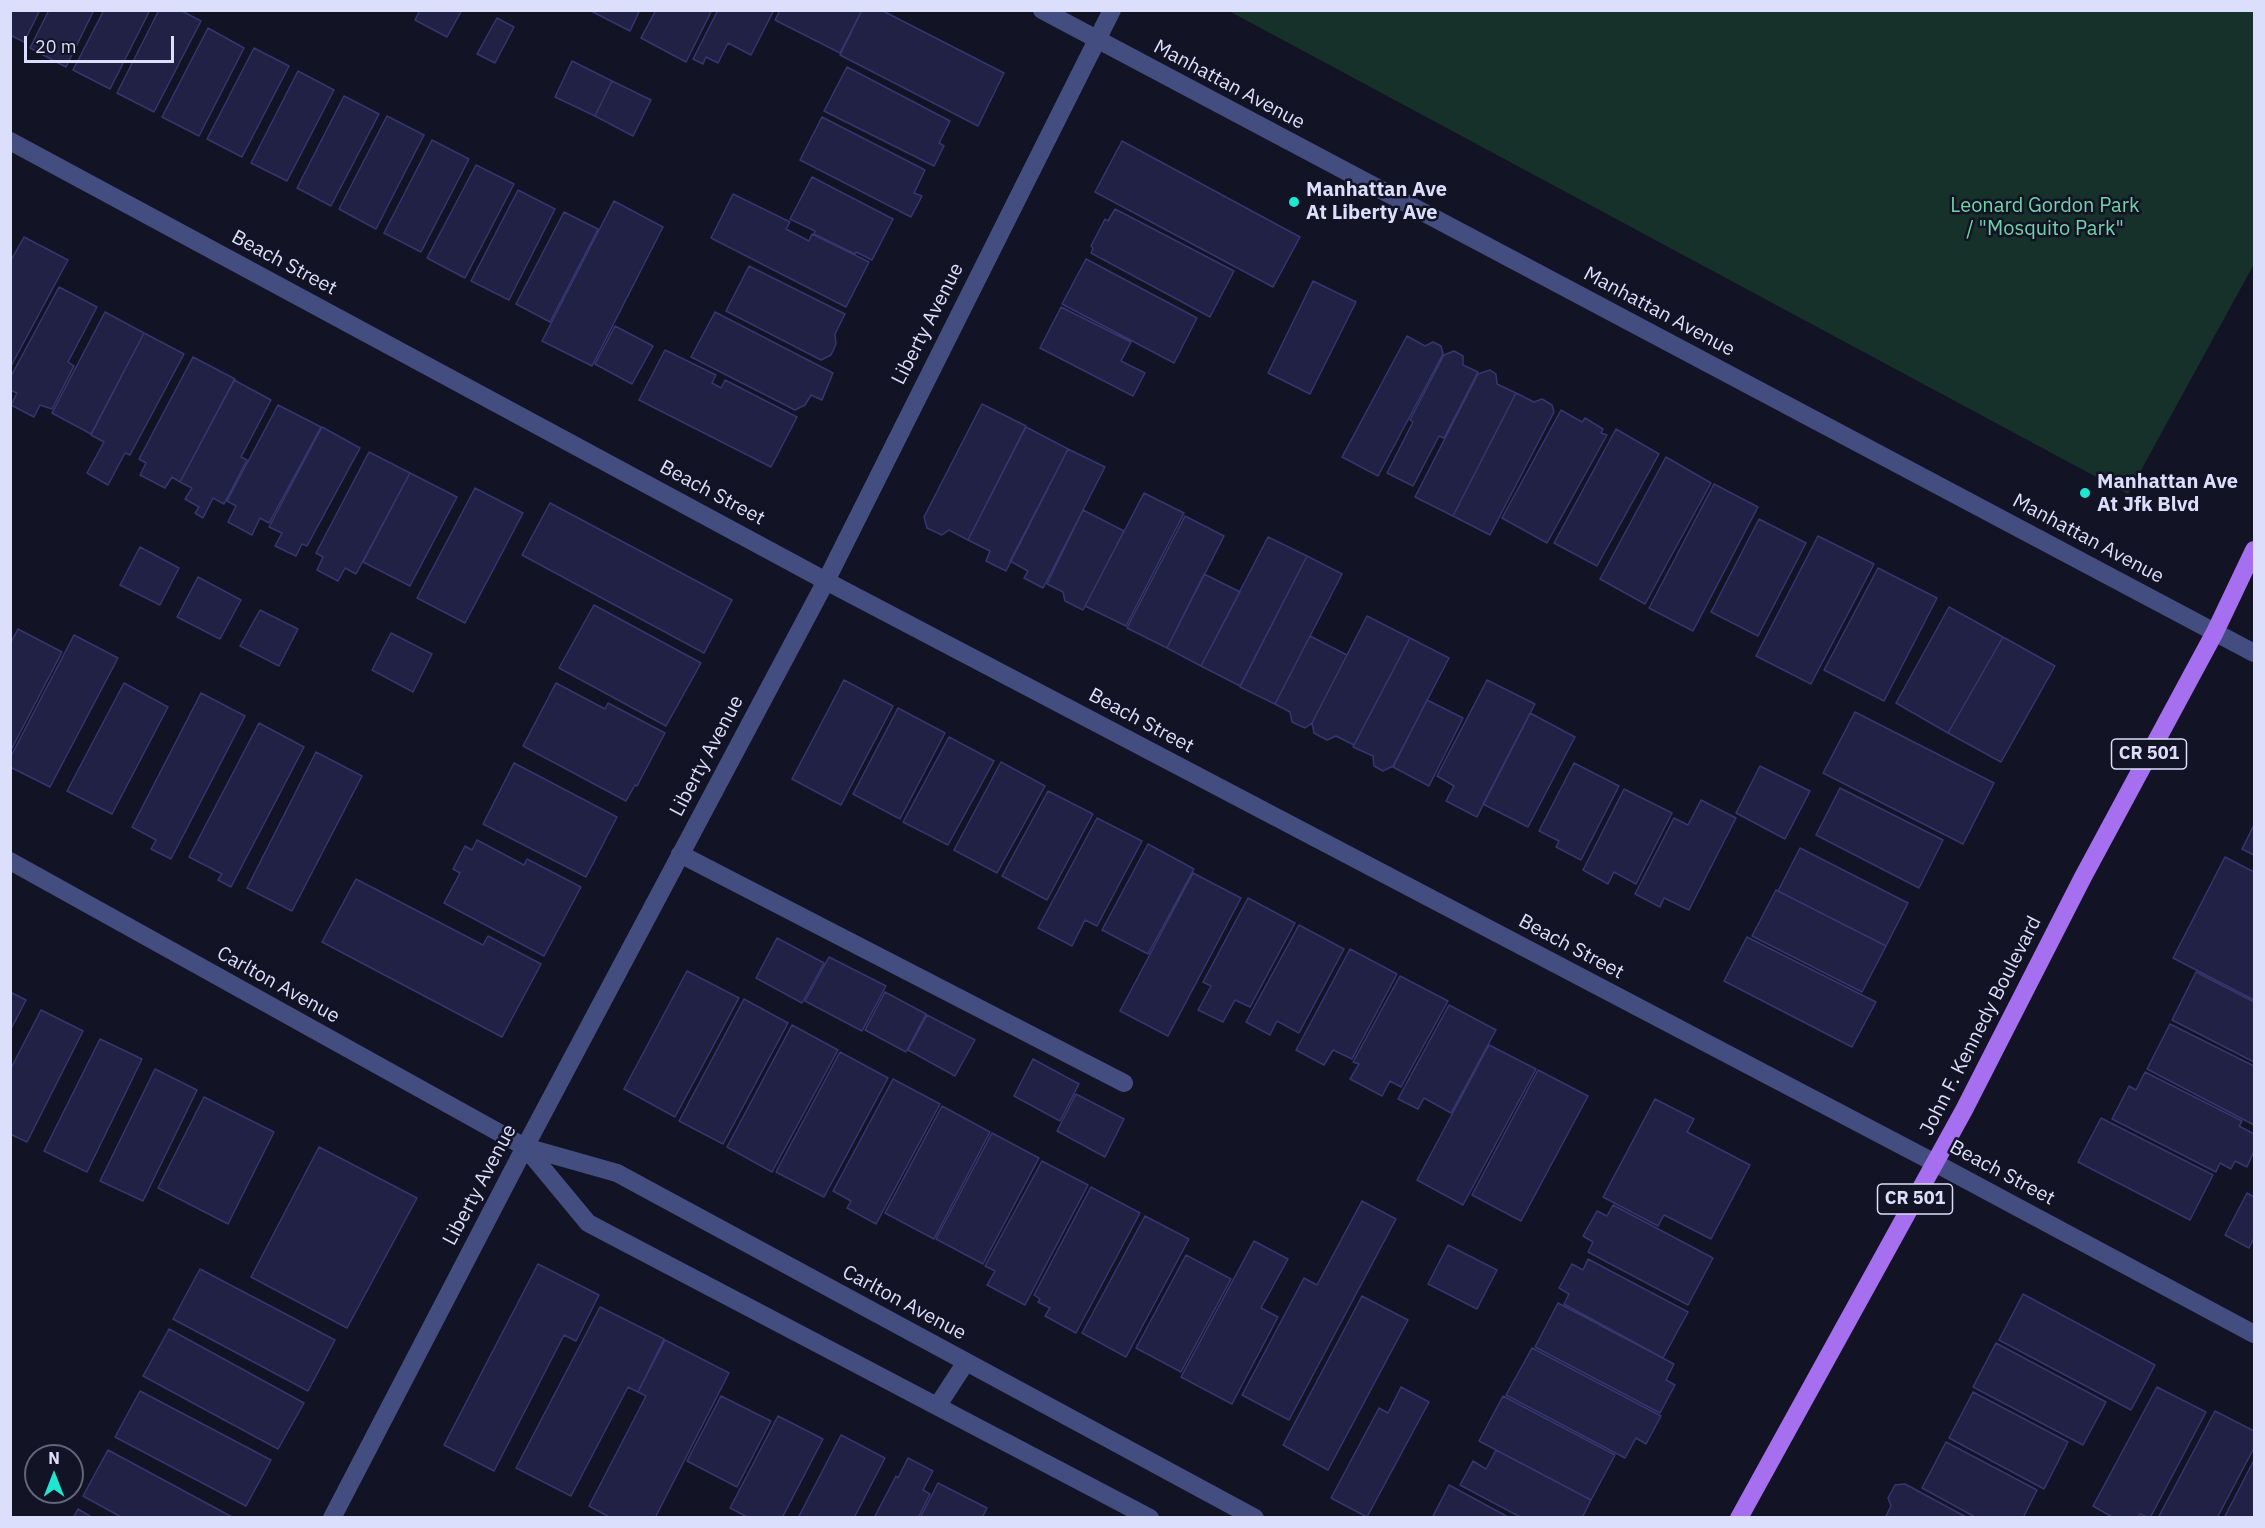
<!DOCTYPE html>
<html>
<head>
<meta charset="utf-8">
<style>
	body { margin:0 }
	#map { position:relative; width:2265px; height:1528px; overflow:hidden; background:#131326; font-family:"IBM Plex Sans",sans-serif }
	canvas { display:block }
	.frame { position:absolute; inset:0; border:12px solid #dcdffb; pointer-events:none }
	.north { position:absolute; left:24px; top:1444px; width:60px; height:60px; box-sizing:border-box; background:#131326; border:2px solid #63657b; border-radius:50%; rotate:0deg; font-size:16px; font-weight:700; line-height:24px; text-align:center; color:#dcdffb }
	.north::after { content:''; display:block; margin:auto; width:21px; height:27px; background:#1de6d1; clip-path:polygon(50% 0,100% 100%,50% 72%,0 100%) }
	.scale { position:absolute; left:24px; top:36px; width:150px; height:27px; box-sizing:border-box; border:3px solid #dcdffb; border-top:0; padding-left:8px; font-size:18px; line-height:21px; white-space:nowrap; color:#dcdffb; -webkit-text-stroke:4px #131326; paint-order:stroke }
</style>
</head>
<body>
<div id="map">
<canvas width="2265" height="1528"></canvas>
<div class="frame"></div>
<div class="north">N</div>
<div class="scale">20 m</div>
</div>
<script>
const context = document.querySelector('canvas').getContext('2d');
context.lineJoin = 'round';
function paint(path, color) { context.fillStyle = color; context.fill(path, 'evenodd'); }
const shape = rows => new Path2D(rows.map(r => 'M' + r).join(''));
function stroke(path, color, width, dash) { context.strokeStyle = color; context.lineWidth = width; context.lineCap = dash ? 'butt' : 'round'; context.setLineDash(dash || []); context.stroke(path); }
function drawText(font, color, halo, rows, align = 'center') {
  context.font = font + ' "IBM Plex Sans",sans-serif'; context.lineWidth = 5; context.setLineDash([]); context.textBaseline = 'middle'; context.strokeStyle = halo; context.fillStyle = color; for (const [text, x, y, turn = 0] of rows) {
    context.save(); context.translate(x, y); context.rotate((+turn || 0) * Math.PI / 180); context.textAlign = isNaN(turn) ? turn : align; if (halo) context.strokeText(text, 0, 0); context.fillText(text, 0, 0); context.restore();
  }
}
paint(shape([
	[1229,11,2254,11,2254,264,2128,494]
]), '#16302a');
const building = shape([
	[10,10,40,10,24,42,10,35,10,10],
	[49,10,94,10,66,67,30,48,49,10],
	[104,10,150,10,110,89,73,70,104,10],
	[159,10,180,10,201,21,154,112,117,93,159,10],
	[420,10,462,10,447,37,415,20,420,10],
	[589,10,640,10,630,31,589,10],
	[656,10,712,10,686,62,641,38,656,10],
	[718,10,774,10,751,55,728,43,718,63,706,57,703,64,693,59,718,10],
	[780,10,862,10,840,53,775,20,780,10],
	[862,10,881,10,1004,73,978,126,840,55,862,10],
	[497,18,514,27,495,63,477,54,497,18],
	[208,28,244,48,199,136,162,117,208,28],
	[254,48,289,66,242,157,207,139,254,48],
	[572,61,612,81,595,116,555,97,572,61],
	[847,67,950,121,939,143,944,146,934,166,824,111,847,67],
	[298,71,334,90,287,181,251,163,298,71],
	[612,81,651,100,633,136,595,116,612,81],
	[344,96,379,114,331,206,297,188,344,96],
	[387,116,424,135,376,229,339,209,387,116],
	[822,117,925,170,914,193,922,196,911,217,800,160,822,117],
	[432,140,469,159,421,252,384,233,432,140],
	[1122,141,1300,237,1273,287,1095,192,1122,141],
	[476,165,514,184,465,278,427,258,476,165],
	[812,177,893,219,872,260,856,252,855,254,814,234,815,231,790,219,812,177],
	[518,190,555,209,509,300,471,281,518,190],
	[733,194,790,222,786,229,809,241,812,234,869,262,846,307,711,238,733,194],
	[614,201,663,227,592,366,542,341,614,201],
	[1115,209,1234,271,1210,317,1091,253,1093,248,1091,246,1105,219,1108,221,1115,209],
	[564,212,598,229,550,322,516,304,564,212],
	[24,237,68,260,10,368,10,262,24,237],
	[1086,259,1197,318,1174,363,1062,304,1086,259],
	[749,266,845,314,835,334,836,344,831,355,821,360,726,311,749,266],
	[1313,281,1356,302,1310,394,1268,373,1313,281],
	[59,287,97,307,68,362,74,366,52,409,40,405,34,417,11,405,17,393,10,390,10,378,59,287],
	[1061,307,1131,342,1121,361,1145,373,1133,396,1040,348,1061,307],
	[105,312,144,333,91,434,52,413,105,312],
	[715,312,833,373,822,400,811,395,805,405,795,410,691,357,715,312],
	[615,326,653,346,632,384,595,364,615,326],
	[144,333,184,354,130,455,125,453,108,485,87,473,104,442,91,435,144,333],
	[1407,336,1425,346,1433,342,1441,346,1443,354,1378,476,1342,457,1407,336],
	[665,350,716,375,712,383,721,388,725,380,797,417,771,467,639,400,665,350],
	[1454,351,1463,356,1463,365,1478,372,1444,438,1439,436,1413,486,1387,473,1413,422,1410,420,1444,355,1454,351],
	[193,357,235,379,180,482,172,477,165,488,140,475,146,463,139,459,193,357],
	[1490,370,1496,374,1497,384,1516,393,1453,516,1415,497,1478,374,1490,370],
	[234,380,271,400,241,457,247,460,224,504,213,498,203,518,195,513,199,507,185,499,192,488,180,482,234,380],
	[1516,393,1534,402,1542,399,1552,405,1554,412,1490,535,1453,516,1516,393],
	[982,404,1026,426,968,540,949,530,942,535,927,528,924,517,982,404],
	[278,405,321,427,269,523,260,518,252,535,228,522,236,506,227,501,278,405],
	[1561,410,1582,422,1585,418,1603,429,1601,433,1607,435,1547,543,1502,518,1561,410],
	[322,427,360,448,307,546,302,544,296,556,275,546,282,533,269,527,322,427],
	[1026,427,1068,449,1006,571,986,561,990,551,968,540,1026,427],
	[1616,429,1659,454,1597,566,1554,543,1616,429],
	[1068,449,1105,467,1043,588,1024,578,1028,571,1010,561,1068,449],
	[369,452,410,473,356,574,345,568,338,581,317,570,323,557,316,553,369,452],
	[1666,457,1711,483,1645,604,1600,579,1666,457],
	[410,473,457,497,410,586,363,562,410,473],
	[1714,484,1758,507,1693,631,1649,608,1714,484],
	[475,488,523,513,465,623,417,598,475,488],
	[1144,493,1184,513,1126,626,1085,606,1144,493],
	[550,503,732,600,704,653,522,555,550,503],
	[1083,510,1124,531,1083,610,1065,601,1063,592,1047,584,1083,510],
	[1185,516,1224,536,1167,648,1127,628,1185,516],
	[1759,519,1806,543,1758,636,1711,612,1759,519],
	[1818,536,1874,564,1811,684,1756,656,1818,536],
	[1268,537,1307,556,1240,686,1201,666,1268,537],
	[140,547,179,568,160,605,120,585,140,547],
	[1307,556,1342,574,1275,704,1240,687,1307,556],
	[1878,568,1937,598,1884,701,1824,670,1878,568],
	[1204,574,1240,592,1201,666,1167,648,1204,574],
	[198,577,241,600,220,639,177,617,198,577],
	[594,605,701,663,666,726,559,668,594,605],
	[1949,607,2003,637,1948,733,1896,703,1949,607],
	[260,610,298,629,279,666,240,646,260,610],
	[1367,616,1410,638,1354,745,1336,736,1327,740,1314,733,1312,723,1367,616],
	[18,629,62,652,10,752,10,644,18,629],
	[391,633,432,654,413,692,372,670,391,633],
	[74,635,118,658,50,787,10,767,10,758,74,635],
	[1310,636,1347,655,1312,723,1305,728,1292,722,1290,712,1275,704,1310,636],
	[2003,637,2055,666,2001,762,1948,733,2003,637],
	[1410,638,1449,658,1393,766,1383,771,1374,766,1373,756,1353,747,1410,638],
	[844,680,893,706,841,805,792,779,844,680],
	[1487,680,1535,704,1477,817,1446,801,1454,786,1437,776,1487,680],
	[124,683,168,707,112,814,67,791,124,683],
	[556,683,605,709,608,703,665,733,637,786,635,785,626,801,523,746,556,683],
	[201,693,245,716,171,859,151,849,156,840,132,827,201,693],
	[1427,700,1463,718,1429,786,1393,767,1427,700],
	[898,708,945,733,900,819,853,794,898,708],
	[1855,712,1994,783,1963,844,1823,773,1855,712],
	[1530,713,1575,737,1528,827,1483,804,1530,713],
	[259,723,304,747,231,887,218,880,222,874,189,857,259,723],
	[949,737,994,761,948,845,903,822,949,737],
	[316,752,362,776,292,911,247,888,316,752],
	[1001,762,1045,786,997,873,954,850,1001,762],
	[514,763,617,817,586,877,483,824,514,763],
	[1574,763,1619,786,1581,860,1556,847,1559,841,1539,831,1574,763],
	[1760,766,1810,791,1785,839,1736,813,1760,766],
	[1840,788,1943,840,1919,888,1816,835,1840,788],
	[1624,789,1672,813,1636,884,1614,872,1608,884,1583,870,1624,789],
	[1048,791,1093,814,1047,900,1002,876,1048,791],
	[1701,800,1736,818,1689,910,1664,898,1660,907,1635,894,1674,818,1688,825,1701,800],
	[1097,818,1142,841,1097,926,1085,920,1072,946,1038,928,1097,818],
	[2254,825,2254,855,2242,849,2254,825],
	[477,840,524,865,527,859,581,887,544,956,444,903,460,873,453,869,465,846,472,850,477,840],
	[1148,844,1194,869,1148,954,1102,930,1148,844],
	[1800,848,1908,903,1886,946,1778,891,1800,848],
	[2225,857,2254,872,2254,1000,2173,958,2225,857],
	[1193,873,1241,898,1168,1036,1120,1011,1193,873],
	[356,879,483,945,488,936,541,964,502,1037,322,942,356,879],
	[1776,890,1886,946,1862,992,1752,936,1776,890],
	[1248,898,1295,923,1250,1007,1235,1000,1223,1022,1198,1010,1211,986,1203,982,1248,898],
	[1299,925,1344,949,1299,1033,1277,1021,1270,1035,1246,1022,1299,925],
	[1747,937,1876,1002,1852,1047,1724,981,1747,937],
	[777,938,824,963,802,1003,756,978,777,938],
	[1350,949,1397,974,1352,1059,1333,1050,1324,1065,1296,1050,1350,949],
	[829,957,886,986,862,1031,805,1001,829,957],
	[687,971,739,998,675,1117,624,1089,687,971],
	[2196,972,2254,1002,2254,1062,2172,1020,2196,972],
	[1400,976,1448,1001,1401,1087,1390,1081,1382,1096,1350,1079,1359,1064,1353,1062,1400,976],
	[10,992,26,1000,10,1031,10,992],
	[885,992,926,1014,906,1052,865,1030,885,992],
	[744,999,788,1023,723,1144,679,1121,744,999],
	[1449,1005,1496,1030,1451,1113,1424,1098,1418,1109,1398,1099,1449,1005],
	[41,1010,83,1031,27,1142,10,1134,10,1070,41,1010],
	[927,1015,975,1040,955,1076,908,1050,927,1015],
	[2170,1024,2254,1066,2254,1125,2147,1069,2170,1024],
	[792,1025,838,1050,772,1172,727,1147,792,1025],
	[100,1039,142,1059,87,1172,44,1151,100,1039],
	[1489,1045,1536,1069,1463,1205,1417,1180,1489,1045],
	[840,1052,888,1078,824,1197,776,1172,840,1052],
	[1033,1059,1079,1084,1060,1121,1014,1096,1033,1059],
	[155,1069,197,1090,143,1201,100,1181,155,1069],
	[1538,1070,1588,1096,1521,1221,1472,1195,1538,1070],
	[2145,1072,2242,1121,2239,1126,2254,1134,2254,1151,2247,1167,2235,1161,2231,1169,2220,1163,2216,1172,2112,1119,2129,1086,2136,1090,2145,1072],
	[893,1079,940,1104,876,1224,847,1208,851,1201,833,1191,893,1079],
	[1076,1094,1124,1119,1105,1157,1057,1131,1076,1094],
	[204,1097,274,1132,228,1224,158,1188,204,1097],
	[1655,1099,1694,1119,1687,1132,1750,1165,1711,1239,1664,1215,1658,1226,1603,1197,1655,1099],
	[942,1106,990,1132,934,1239,885,1213,942,1106],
	[2101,1118,2213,1175,2190,1220,2078,1162,2101,1118],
	[992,1133,1039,1158,983,1264,936,1239,992,1133],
	[319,1147,417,1198,347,1328,251,1277,319,1147],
	[1042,1161,1088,1185,1025,1305,987,1285,995,1271,985,1266,1042,1161],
	[1091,1187,1140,1213,1076,1333,1045,1316,1050,1308,1038,1302,1040,1299,1034,1295,1091,1187],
	[2247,1193,2254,1197,2254,1238,2249,1248,2225,1235,2247,1193],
	[1362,1201,1396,1219,1289,1420,1242,1395,1304,1278,1317,1285,1362,1201],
	[1613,1205,1713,1258,1688,1305,1588,1252,1593,1242,1583,1236,1597,1211,1607,1216,1613,1205],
	[1145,1216,1189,1239,1126,1357,1082,1333,1145,1216],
	[1254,1241,1288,1259,1261,1308,1278,1317,1232,1404,1181,1377,1254,1241],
	[1448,1245,1497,1270,1477,1309,1428,1284,1448,1245],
	[1186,1255,1231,1279,1181,1372,1136,1348,1186,1255],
	[1588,1259,1688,1312,1663,1358,1564,1304,1569,1294,1559,1288,1572,1264,1583,1270,1588,1259],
	[538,1264,599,1295,576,1341,564,1335,494,1471,444,1445,538,1264],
	[200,1269,335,1340,308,1391,173,1319,200,1269],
	[2023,1294,2155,1365,2131,1410,1999,1340,2023,1294],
	[1362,1296,1408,1320,1328,1470,1283,1445,1362,1296],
	[1558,1303,1674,1364,1666,1380,1675,1385,1660,1413,1535,1347,1558,1303],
	[600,1307,664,1339,638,1392,628,1387,571,1496,516,1468,600,1307],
	[169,1329,304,1403,278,1449,143,1376,169,1329],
	[665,1340,729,1373,655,1518,611,1518,589,1506,646,1396,638,1392,665,1340],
	[1996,1343,2106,1402,2083,1445,1973,1387,1996,1343],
	[1532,1348,1661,1416,1646,1444,1636,1438,1625,1458,1506,1395,1532,1348],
	[1401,1387,1429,1402,1367,1517,1331,1498,1379,1408,1388,1413,1401,1387],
	[2157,1387,2206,1412,2150,1518,2140,1514,2138,1518,2114,1518,2093,1506,2157,1387],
	[140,1391,271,1460,246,1506,115,1437,140,1391],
	[1973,1392,2068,1442,2044,1489,1949,1438,1973,1392],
	[721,1396,771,1421,737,1487,687,1461,721,1396],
	[1503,1396,1615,1455,1591,1500,1479,1441,1503,1396],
	[2215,1411,2254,1431,2254,1448,2217,1518,2158,1518,2215,1411],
	[778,1416,823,1439,782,1518,749,1518,730,1508,778,1416],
	[841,1435,885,1458,854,1518,798,1518,841,1435],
	[1946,1442,2037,1490,2023,1518,1977,1518,1922,1488,1946,1442],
	[108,1450,234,1518,123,1518,83,1496,108,1450],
	[1496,1450,1591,1500,1582,1518,1522,1518,1460,1485,1473,1461,1486,1469,1496,1450],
	[908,1458,933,1471,923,1490,930,1494,918,1518,874,1518,896,1476,898,1478,908,1458],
	[2254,1460,2254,1518,2224,1518,2254,1460],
	[938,1483,987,1508,982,1518,920,1518,938,1483],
	[1905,1484,1968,1518,1885,1518,1891,1506,1888,1498,1895,1485,1905,1484],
	[1449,1485,1510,1518,1432,1518,1449,1485],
	[78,1509,93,1518,73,1518,78,1509]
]);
paint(building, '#212145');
stroke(building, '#35366f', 1.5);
stroke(shape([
	[1042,10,2254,653],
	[10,141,826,581,1935,1163,2254,1334],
	[680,854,1124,1083],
	[10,861,525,1147,617,1173,1255,1518],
	[525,1147,588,1223,1150,1518],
	[938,1405,966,1362],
	[332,1518,525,1147,826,581,1112,10]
]), '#434d80', 18);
stroke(shape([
	[1739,1518,1964,1110,2083,877,2215,632,2254,550]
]), '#a56fef', 18);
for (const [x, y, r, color] of [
	[1294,202,6,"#1de6d1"],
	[2085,493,6,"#1de6d1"]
]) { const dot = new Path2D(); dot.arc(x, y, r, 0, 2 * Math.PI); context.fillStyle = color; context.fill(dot); stroke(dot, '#131326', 2); }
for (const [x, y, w] of [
	[2149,754,75],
	[1915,1199,75]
]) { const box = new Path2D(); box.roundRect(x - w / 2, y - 15, w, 30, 4.5); context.fillStyle = '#131326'; context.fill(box); stroke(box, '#dcdffb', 1.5); }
drawText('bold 18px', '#dcdffb', null, [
	["CR 501",2149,754],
	["CR 501",1915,1199]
]);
drawText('20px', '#dcdffb', '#131326', [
	["Manhattan Avenue",1229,85,28],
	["Beach Street",284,263,28],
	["Manhattan Avenue",1659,312,28],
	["Liberty Avenue",928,324,-63],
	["Beach Street",712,493,28],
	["Manhattan Avenue",2088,539,28],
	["Beach Street",1141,721,28],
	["Liberty Avenue",707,756,-62],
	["Beach Street",1571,947,28],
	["Carlton Avenue",278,985,29],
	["John F. Kennedy Boulevard",1981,1026,-63],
	["Beach Street",2002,1173,28],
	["Liberty Avenue",480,1185,-62],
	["Carlton Avenue",904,1303,28]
]);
drawText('bold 20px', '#dcdffb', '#131326', [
	["Manhattan Ave",1306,190],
	["At Liberty Ave",1306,213],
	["Manhattan Ave",2097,482],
	["At Jfk Blvd",2097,505]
], 'left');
drawText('20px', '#6fd4a6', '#131326', [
	["Leonard Gordon Park",2045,206],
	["/ \"Mosquito Park\"",2045,229]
]);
</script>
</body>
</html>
